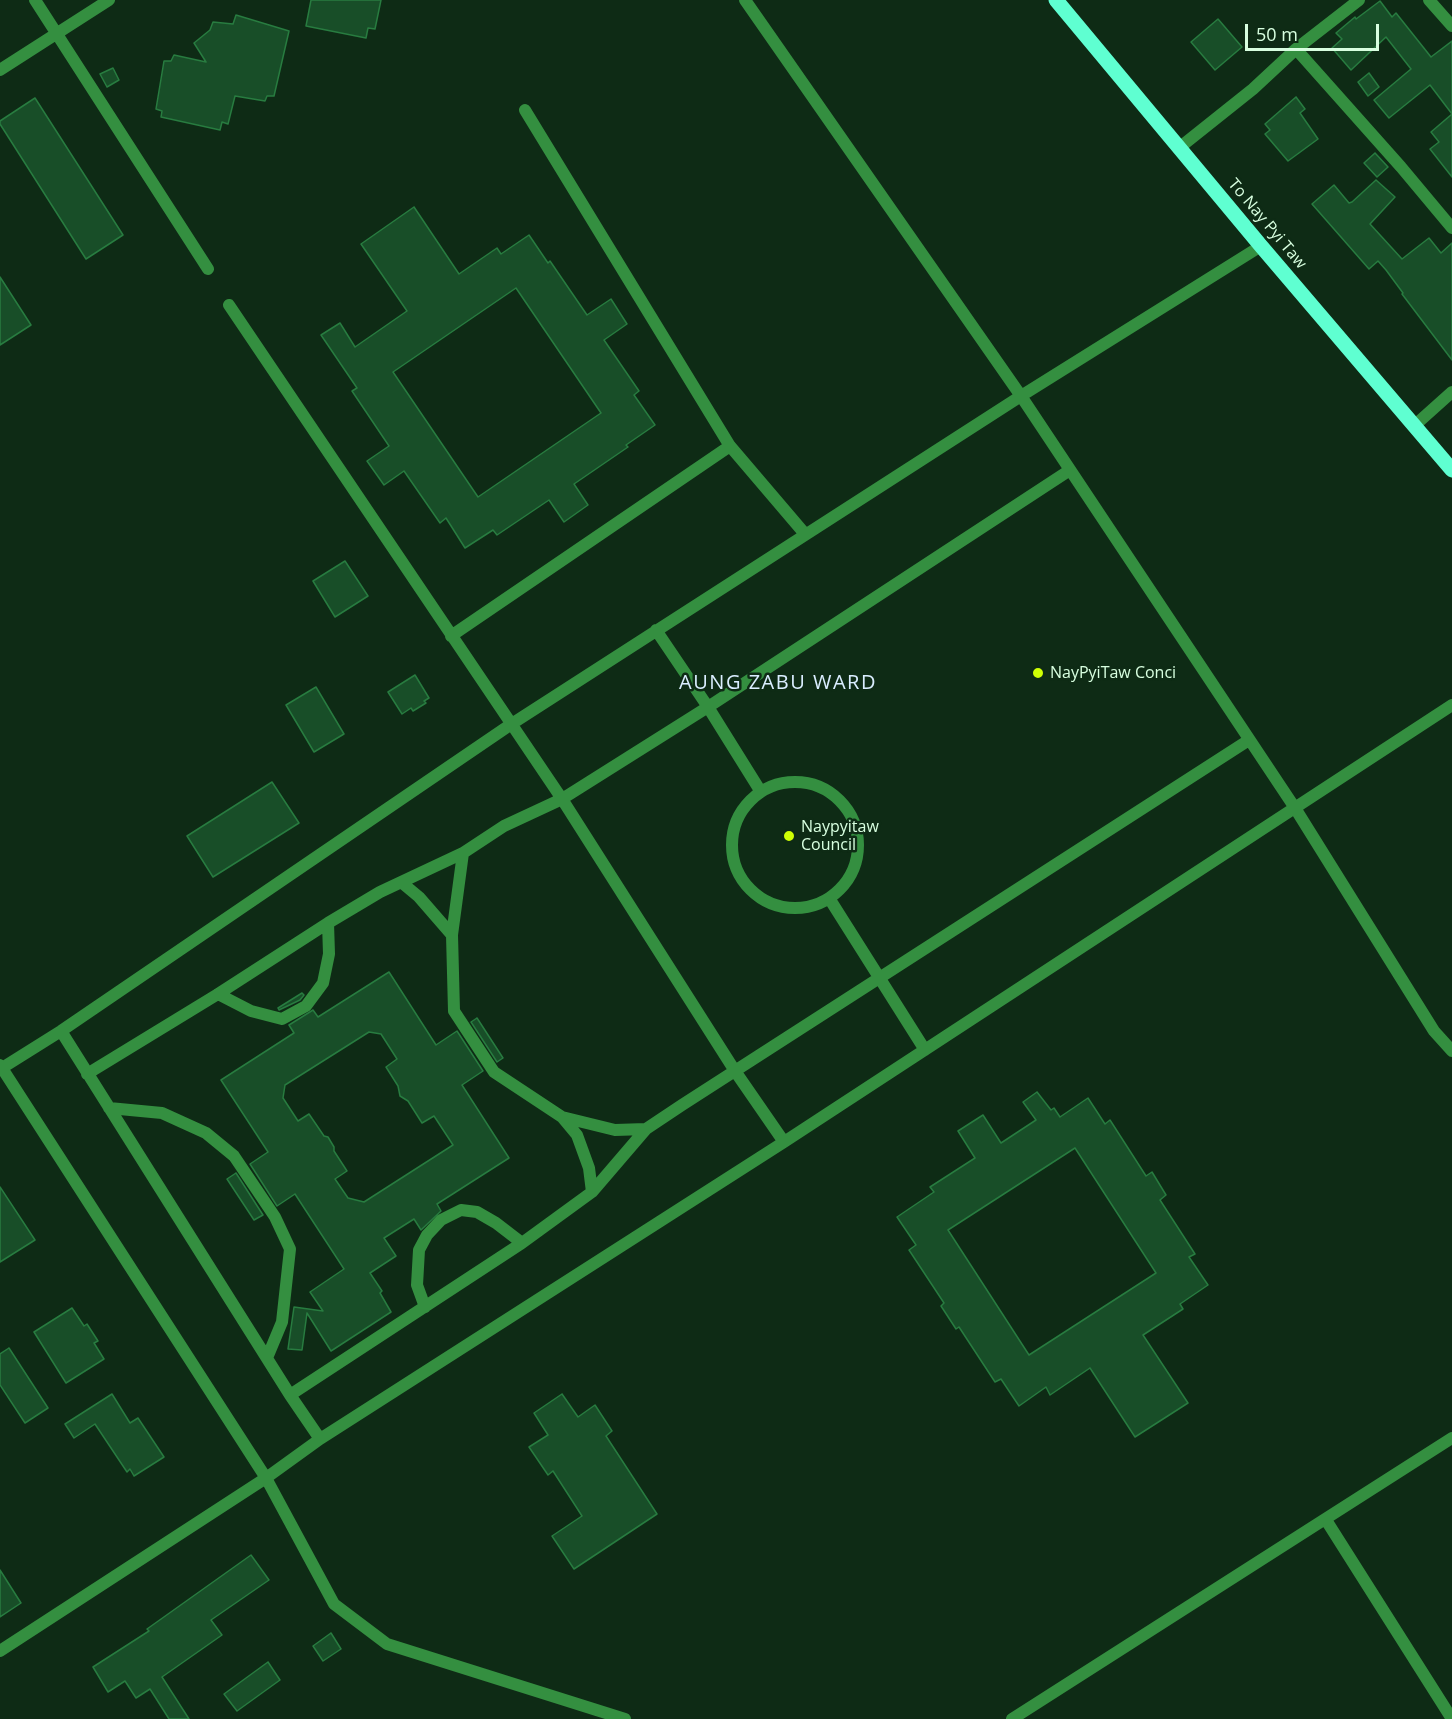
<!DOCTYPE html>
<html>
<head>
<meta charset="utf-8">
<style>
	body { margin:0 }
	#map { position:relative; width:1452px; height:1719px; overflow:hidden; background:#0e2b15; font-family:"Open Sans",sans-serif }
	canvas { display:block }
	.scale { position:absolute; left:1245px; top:24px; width:134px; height:27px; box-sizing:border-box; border:3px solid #d8ffe0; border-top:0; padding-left:8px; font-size:18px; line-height:21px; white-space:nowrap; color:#d8ffe0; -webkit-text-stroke:4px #0e2b15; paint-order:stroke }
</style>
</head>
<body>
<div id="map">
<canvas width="1452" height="1719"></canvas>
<div class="scale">50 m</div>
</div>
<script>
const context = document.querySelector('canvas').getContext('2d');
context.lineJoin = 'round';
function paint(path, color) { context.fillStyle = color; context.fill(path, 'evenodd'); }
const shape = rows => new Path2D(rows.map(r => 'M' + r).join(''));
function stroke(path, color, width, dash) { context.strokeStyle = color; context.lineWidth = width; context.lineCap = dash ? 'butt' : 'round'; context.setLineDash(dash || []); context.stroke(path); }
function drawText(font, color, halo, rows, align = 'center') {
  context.font = font + ' "Open Sans",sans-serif'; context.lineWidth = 5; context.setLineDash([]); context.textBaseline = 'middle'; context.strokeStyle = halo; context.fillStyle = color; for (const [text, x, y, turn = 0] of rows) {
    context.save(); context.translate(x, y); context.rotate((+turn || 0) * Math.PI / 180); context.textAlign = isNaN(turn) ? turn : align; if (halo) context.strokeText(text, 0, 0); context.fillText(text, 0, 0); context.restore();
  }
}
const building = shape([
	[311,0,381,0,375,29,368,28,366,38,306,26,311,0],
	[1380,1,1392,17,1396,13,1431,57,1452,41,1452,114,1430,85,1389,118,1374,100,1411,69,1386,37,1351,70,1332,48,1342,39,1336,33,1355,17,1356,19,1380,1],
	[236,15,289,31,274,96,267,96,265,101,235,96,228,124,222,122,220,130,161,117,162,111,156,109,164,61,171,61,174,55,206,62,194,43,210,30,213,22,233,24,236,15],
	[1218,19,1242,47,1215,70,1191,42,1218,19],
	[113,68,119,80,107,87,100,74,113,68],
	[1369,73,1379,87,1368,96,1358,82,1369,73],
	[1296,97,1305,109,1300,113,1318,139,1288,161,1265,134,1270,130,1265,124,1296,97],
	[35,98,123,235,86,259,0,124,0,121,35,98],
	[1452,114,1452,177,1430,149,1439,142,1431,132,1452,114],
	[1375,153,1388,167,1377,177,1364,163,1375,153],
	[1376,180,1395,197,1370,224,1402,259,1429,238,1441,253,1452,243,1452,360,1402,294,1403,293,1386,270,1378,261,1369,269,1312,204,1334,185,1349,203,1352,202,1376,180],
	[414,207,459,274,497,248,501,254,529,235,548,263,550,261,587,315,611,299,627,324,604,340,639,391,634,395,655,425,626,445,628,447,574,484,588,505,564,522,549,500,497,535,493,530,465,548,446,518,440,523,404,471,384,485,367,461,389,446,352,391,357,388,321,335,340,323,355,347,407,311,361,244,414,207],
	[516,288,601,413,478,497,393,372,516,288],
	[0,277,31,325,0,345,0,277],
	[345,561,368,596,335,617,313,581,345,561],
	[415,675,429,698,424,701,426,703,413,711,411,708,402,714,388,692,415,675],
	[316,687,344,734,314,752,286,705,316,687],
	[272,782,299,823,213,877,187,836,272,782],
	[389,972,436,1045,457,1031,483,1071,462,1085,509,1158,437,1204,441,1211,421,1230,414,1219,384,1238,396,1256,370,1273,382,1291,380,1293,391,1312,331,1351,307,1313,302,1350,288,1349,294,1307,323,1311,310,1292,344,1269,295,1194,277,1206,250,1164,268,1152,221,1080,294,1033,289,1025,313,1010,318,1017,389,972],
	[369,1032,381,1034,397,1059,386,1067,398,1086,400,1096,408,1101,422,1123,434,1116,453,1145,364,1202,348,1198,335,1179,347,1171,334,1151,334,1147,328,1137,324,1136,309,1114,298,1121,283,1098,285,1085,369,1032],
	[302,993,304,995,300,1000,279,1010,278,1008,302,993],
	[477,1018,503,1058,497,1062,471,1022,477,1018],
	[1037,1092,1051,1110,1054,1108,1060,1117,1088,1098,1105,1124,1110,1120,1146,1176,1152,1172,1166,1195,1160,1200,1195,1254,1189,1257,1208,1285,1180,1304,1183,1309,1143,1335,1188,1403,1135,1437,1090,1368,1050,1395,1046,1387,1019,1406,1001,1379,995,1382,959,1327,956,1329,941,1306,944,1303,909,1250,916,1245,897,1217,934,1192,930,1187,975,1158,958,1131,983,1115,1001,1143,1036,1120,1023,1102,1037,1092],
	[1075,1148,1156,1273,1029,1355,948,1230,1075,1148],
	[236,1173,263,1215,254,1220,227,1179,236,1173],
	[0,1187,35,1240,0,1262,0,1187],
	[72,1308,84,1326,87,1324,98,1341,94,1343,104,1359,66,1383,34,1332,72,1308],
	[9,1348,48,1408,25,1423,0,1385,0,1354,9,1348],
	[112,1394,130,1423,138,1418,164,1457,134,1476,130,1469,127,1472,95,1424,74,1438,65,1424,112,1394],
	[562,1394,578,1417,595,1405,612,1431,606,1436,657,1514,574,1569,552,1536,582,1516,553,1471,548,1475,529,1447,548,1435,534,1413,562,1394],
	[251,1555,269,1580,211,1620,222,1635,162,1677,189,1719,169,1719,150,1689,136,1698,125,1681,108,1692,93,1667,149,1631,147,1629,251,1555],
	[0,1570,21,1603,0,1617,0,1570],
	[331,1633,341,1649,323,1661,313,1646,331,1633],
	[268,1662,280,1680,237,1711,224,1694,268,1662]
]);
paint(building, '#184e28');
stroke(building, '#287c40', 1.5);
stroke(shape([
	[35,0,208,269],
	[745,0,1021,396,1295,808,1434,1031,1452,1051],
	[1359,0,1296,49,1401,167,1452,228],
	[1429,0,1452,26],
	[0,70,109,0],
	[525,110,730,446,805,534],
	[1179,148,1253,89,1296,49],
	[229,305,562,799,735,1071,784,1142],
	[1414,426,1452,392],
	[1070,470,708,707,562,799,504,826,463,853,452,935,454,1011,494,1072,562,1117,615,1130,646,1129,682,1105,1249,740],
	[656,630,708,707,761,792],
	[451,636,730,446],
	'732 845a63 63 0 1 1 126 0a63 63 0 1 1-126 0Z',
	[401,882,419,897,452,935],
	[829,898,925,1050],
	[218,994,251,1011,282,1019,306,1006,323,983,329,954,328,923],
	[61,1031,290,1395,320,1439],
	[0,1065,266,1478,334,1604,387,1644,625,1719],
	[2,1068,61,1031,510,725,1021,396,1261,246],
	[87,1074,218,994,328,923,380,892,463,853],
	[109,1108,162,1113,206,1133,234,1156,275,1217,290,1249,282,1322,267,1358],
	[562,1117,577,1135,589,1168,592,1192],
	[425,1307,417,1285,419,1250,427,1235,441,1220,461,1210,477,1212,496,1223,522,1243],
	[290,1395,522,1243,592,1192,646,1129],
	[1326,1520,1452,1719],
	[0,1651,266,1478,320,1439,784,1142,1452,705],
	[1012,1719,1452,1438]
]), '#348f40', 12);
stroke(shape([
	[1056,0,1261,246,1452,470]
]), '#5fffd1', 15);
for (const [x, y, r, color] of [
	[1038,673,6,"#cfff04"],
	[789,836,6,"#cfff04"]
]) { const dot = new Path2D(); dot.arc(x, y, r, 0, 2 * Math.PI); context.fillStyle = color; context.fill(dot); stroke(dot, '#0e2b15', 2); }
drawText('16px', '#d8ffe0', '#0e2b15', [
	["To Nay Pyi Taw",1267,224,50]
]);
drawText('16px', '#d8ffe0', '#0e2b15', [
	["NayPyiTaw Conci",1050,673],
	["Naypyitaw",801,827],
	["Council",801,845]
], 'left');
context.letterSpacing = '1.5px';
drawText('20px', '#daeeff', '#0e2b15', [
	["AUNG ZABU WARD",778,683]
]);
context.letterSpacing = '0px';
</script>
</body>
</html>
